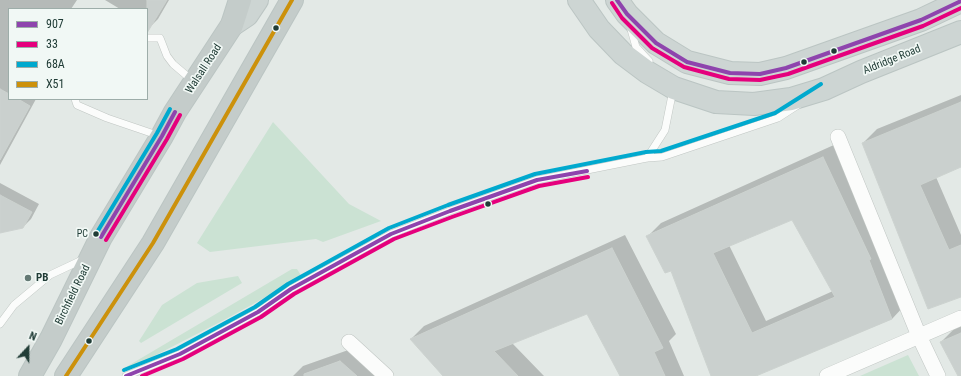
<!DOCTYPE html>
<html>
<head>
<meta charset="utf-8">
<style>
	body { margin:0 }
	#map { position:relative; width:961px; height:376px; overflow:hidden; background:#e3e9e6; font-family:"Roboto Condensed",sans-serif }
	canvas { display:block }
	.legend { position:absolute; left:8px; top:8px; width:140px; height:92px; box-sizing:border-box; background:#f1f8f5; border:1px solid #9dada9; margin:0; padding:5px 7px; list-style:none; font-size:12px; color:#203c36 }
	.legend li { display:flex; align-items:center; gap:8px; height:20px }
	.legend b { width:20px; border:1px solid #9dada9 }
	.north { position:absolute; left:8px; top:328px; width:40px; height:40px; -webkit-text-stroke:3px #f1f8f5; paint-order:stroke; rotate:22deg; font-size:11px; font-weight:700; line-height:16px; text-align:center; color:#203c36 }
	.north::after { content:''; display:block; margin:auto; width:14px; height:18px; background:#203c36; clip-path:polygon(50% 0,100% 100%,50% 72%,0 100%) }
</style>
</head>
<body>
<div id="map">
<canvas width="961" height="376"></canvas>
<ul class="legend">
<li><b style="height:5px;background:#8e44ad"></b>907</li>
<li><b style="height:5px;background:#e5007d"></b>33</li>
<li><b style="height:5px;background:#00a9ce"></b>68A</li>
<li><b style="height:5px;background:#cc910b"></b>X51</li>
</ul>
<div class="north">N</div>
</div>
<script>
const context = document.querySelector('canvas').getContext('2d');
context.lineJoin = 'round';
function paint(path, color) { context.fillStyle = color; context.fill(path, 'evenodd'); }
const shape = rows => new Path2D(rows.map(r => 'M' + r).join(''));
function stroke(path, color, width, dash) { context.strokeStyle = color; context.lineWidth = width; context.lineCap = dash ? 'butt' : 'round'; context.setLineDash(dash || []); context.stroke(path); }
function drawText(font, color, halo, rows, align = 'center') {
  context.font = font + ' "Roboto Condensed",sans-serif'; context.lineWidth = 3.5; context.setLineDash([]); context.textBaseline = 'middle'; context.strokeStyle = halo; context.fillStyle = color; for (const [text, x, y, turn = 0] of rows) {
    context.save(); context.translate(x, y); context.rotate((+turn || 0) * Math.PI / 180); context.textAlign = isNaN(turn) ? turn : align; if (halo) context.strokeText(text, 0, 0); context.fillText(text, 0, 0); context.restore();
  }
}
paint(shape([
	[273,122,349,204,381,221,323,242,316,239,210,252,197,243],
	[292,269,297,269,302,277,226,319,123,372,121,370],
	[238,276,242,283,141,343,139,341,162,305,197,283],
	[908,355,919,376,860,376]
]), '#cbe2d3');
paint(shape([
	[0,0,77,0,71,9,9,9,9,99,36,99,0,165],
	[105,0,169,0,158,19,150,27,147,25,147,9,120,9],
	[961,95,961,166,936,177,961,235,961,296,863,143,877,129],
	[836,144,905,305,892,319,754,376,712,376,672,269,648,236,661,223],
	[792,219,833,291,766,321,729,245],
	[0,183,39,204,31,219,23,227,0,232],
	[625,235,676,334,669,341,684,376,621,376,587,312,512,343,544,376,449,376,411,339,424,326],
	[961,326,961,376,959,376,941,342,954,329],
	[354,348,386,376,293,376,303,366]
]), '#0003');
const building = shape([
	[147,0,167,0,147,33,147,0],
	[0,89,9,94,9,99,18,99,30,106,0,160,0,89],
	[961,102,961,167,920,185,949,250,961,245,961,297,928,309,862,143,961,102],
	[823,157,871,259,869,260,892,319,756,376,711,376,671,271,665,273,646,236,823,157],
	[792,220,835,297,752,333,713,253,792,220],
	[0,195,32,212,23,228,0,233,0,195],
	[612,248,663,348,654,352,665,376,620,376,587,314,494,351,518,376,443,376,410,339,612,248],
	[961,333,961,376,958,376,940,342,961,333],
	[340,361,357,376,304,376,304,374,340,361]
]);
paint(building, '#cad0ce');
stroke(building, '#ccd2cf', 1);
const service = shape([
	[630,26,636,47,649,61],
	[147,38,160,38,167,56,173,64,193,81],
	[75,99,77,105,107,118,160,136],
	[647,158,665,130,673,90],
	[0,324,14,305,50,275,84,259],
	[126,376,180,354,258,312,291,289,391,234,450,211,537,180,647,158,662,157,778,118,798,105]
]);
const minor = shape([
	[838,137,919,336,938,376],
	[349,342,386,376],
	[827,376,961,318]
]);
const primary = shape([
	[579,0,599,29,623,54,647,72,674,88,716,102,754,104,791,99,824,89,861,72,961,32],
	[617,0,627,14,656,43,687,62,730,73,760,74,786,68,921,20,961,1],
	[232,25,247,15,257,0]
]);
const trunk = shape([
	[30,376,51,339,101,237,162,136,175,112,232,25,240,0],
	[66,376,153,243,292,0]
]);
stroke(service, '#c0c6c3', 8);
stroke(minor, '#c0c6c3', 16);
stroke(primary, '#bbc5c3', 24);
stroke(trunk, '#bbc5c3', 24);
stroke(service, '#fbfcfb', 7);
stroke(minor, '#fbfcfb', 15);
stroke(primary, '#cdd5d3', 22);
stroke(trunk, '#c4ccca', 22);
stroke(shape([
	[617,0,627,14,656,43,687,62,730,73,760,74,786,68,921,20,961,1],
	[101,237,162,136,175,112],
	[126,376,180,354,258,312,291,289,391,234,450,211,537,180,587,171]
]), '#8e44ad', 4);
stroke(shape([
	[612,3,622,18,652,48,684,67,729,79,760,80,788,74,923,26,961,8],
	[106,240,167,139,180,115],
	[142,376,183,359,261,317,294,294,394,239,452,217,539,186,588,177]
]), '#e5007d', 4);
stroke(shape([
	[96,234,157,133,170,109],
	[124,370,177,349,255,307,288,284,389,228,448,205,535,174,646,152,661,151,775,113,821,84]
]), '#00a9ce', 4);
stroke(shape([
	[66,376,153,243,292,0]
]), '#cc910b', 4);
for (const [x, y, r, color] of [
	[276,28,3.5,"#203c36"],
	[834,51,3.5,"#203c36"],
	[804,62,3.5,"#203c36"],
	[488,204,3.5,"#203c36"],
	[96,234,3.5,"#203c36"],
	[28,278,4,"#647974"],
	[89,341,3.5,"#203c36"]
]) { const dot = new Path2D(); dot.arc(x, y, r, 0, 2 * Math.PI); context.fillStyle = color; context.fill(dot); stroke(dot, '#f1f8f5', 1.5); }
drawText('10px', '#203c36', '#f1f8f5', [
	["PC",88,234]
], 'right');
drawText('11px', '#203c36', '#f1f8f5', [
	["Aldridge Road",892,60,-22],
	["Walsall Road",204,69,-57],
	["Birchfield Road",73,295,-64]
]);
drawText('bold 11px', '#203c36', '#f1f8f5', [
	["PB",36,278]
], 'left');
</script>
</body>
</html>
